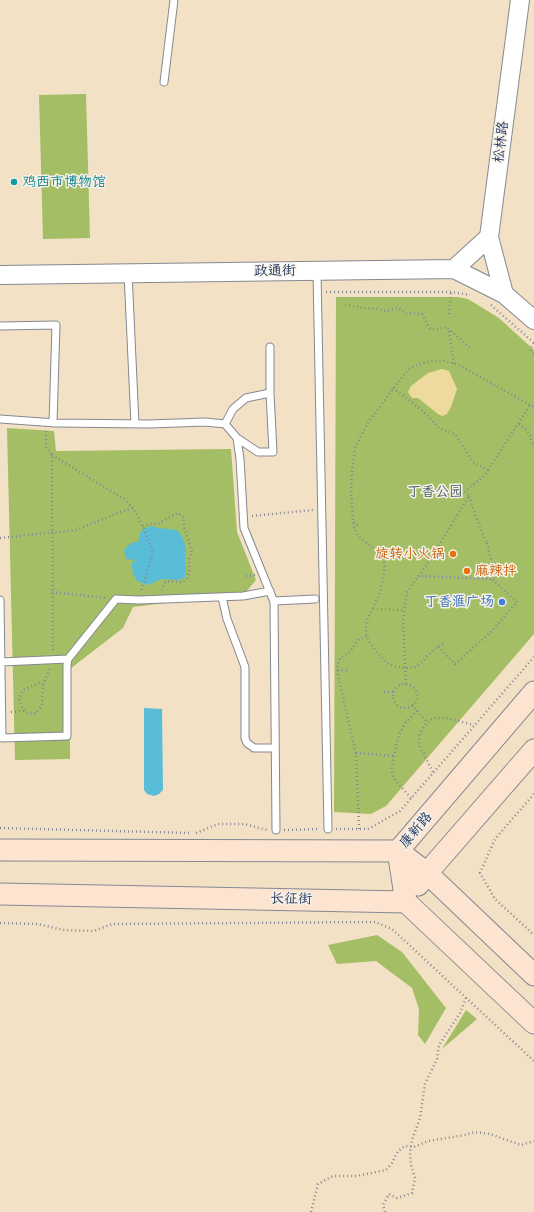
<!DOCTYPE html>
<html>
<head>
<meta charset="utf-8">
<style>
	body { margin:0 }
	canvas { display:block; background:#f2e1c5 }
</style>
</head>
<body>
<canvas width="534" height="1212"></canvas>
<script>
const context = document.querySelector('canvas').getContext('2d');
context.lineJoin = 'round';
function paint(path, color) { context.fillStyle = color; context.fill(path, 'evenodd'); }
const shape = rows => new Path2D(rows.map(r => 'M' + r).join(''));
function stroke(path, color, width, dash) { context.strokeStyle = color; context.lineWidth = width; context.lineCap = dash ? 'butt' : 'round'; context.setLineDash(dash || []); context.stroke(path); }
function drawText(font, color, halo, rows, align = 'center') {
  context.font = font + ' "Comic Neue","LXGW WenKai TC",sans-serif'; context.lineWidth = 3; context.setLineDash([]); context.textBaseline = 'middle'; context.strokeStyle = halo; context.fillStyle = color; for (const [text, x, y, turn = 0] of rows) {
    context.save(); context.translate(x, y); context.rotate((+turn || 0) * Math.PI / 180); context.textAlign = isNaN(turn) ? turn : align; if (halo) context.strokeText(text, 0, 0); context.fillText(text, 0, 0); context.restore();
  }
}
paint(shape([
	[86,94,90,238,43,239,39,95],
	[336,297,458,297,468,299,499,318,534,350,534,634,386,806,371,814,334,812],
	[7,428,54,431,56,451,231,449,237,532,256,580,245,593,133,607,123,628,70,669,70,759,15,760],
	[377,935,402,952,446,1008,425,1044,418,1035,419,1009,412,988,376,961,337,964,328,945],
	[466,1010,477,1019,442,1049]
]), '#a3be64');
paint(shape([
	[442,369,449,371,457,389,451,407,447,414,442,416,438,414,418,398,412,398,408,392,411,386,428,373]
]), '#eeda9e');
paint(shape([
	[151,526,159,528,177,530,183,538,186,549,185,560,186,568,185,577,180,580,162,579,147,585,137,581,133,574,132,567,132,562,137,560,126,559,124,550,131,543,138,542,141,531],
	[144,708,162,709,163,790,159,794,154,796,147,794,144,790]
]), '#59bdd7');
const service = shape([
	[164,82,174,0],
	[317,272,328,829],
	[128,273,135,424],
	[0,326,56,325,53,423],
	[0,419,56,423,149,424,205,422,225,424,237,438,240,459,244,528,274,602,276,830],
	[225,424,233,409,246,398,270,393,270,347],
	[237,438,258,452,273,452,270,393],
	[222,597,227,619,245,667,245,738,247,743,254,748,275,748],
	[0,600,2,738,67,736,67,665,68,659,116,599,139,600,243,596,270,591],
	[274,601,315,599],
	[1,662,68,659]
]);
const tertiary = shape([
	[489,237,504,294],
	[454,269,489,237,520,0],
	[0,275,454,269,504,294,534,320]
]);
const secondary = shape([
	[0,850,398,851,427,873,534,975],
	[418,885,427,873,534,750],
	[0,894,406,902,534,1023],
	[406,902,398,851,534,692]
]);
stroke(service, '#868892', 9);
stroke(tertiary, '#868892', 20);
stroke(secondary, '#868892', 23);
stroke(shape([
	[326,292,451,292,470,295],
	[345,305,359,307,367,309,375,308,385,311,398,308,407,314,413,313,422,314,430,329,438,329,447,327,471,349],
	[491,305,534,343],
	[449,314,451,292],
	[449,331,454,364],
	[534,343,530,349,534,353],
	[393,388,423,411,440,429,455,434,473,462,488,470],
	[519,424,526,429,530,435,533,445],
	[46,431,46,447,52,455,53,652],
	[52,455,124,499,133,508,143,527,153,552,141,592],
	[469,496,482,533,487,543],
	[252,516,313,510],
	[354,522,359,527],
	[143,527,150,524,157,524,178,513,184,518,184,527,192,552,189,559,189,571,187,579,180,582,171,581,165,582,162,590],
	[0,538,76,530,118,513,133,508],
	[246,576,255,575],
	[52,592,106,598],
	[373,609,405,610],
	[443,644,434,649,421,663,415,667,405,668,394,666,386,662,375,650,369,641,367,636,366,627,367,620,380,593,385,567,384,560,380,553,359,537,354,528,353,521,351,491,352,471,355,448,367,424,398,382,409,369,419,364,432,361,444,361,459,365,534,407],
	[438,647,455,664,491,632,517,602,492,579,498,571,492,564],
	[338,670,347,670],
	[406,684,403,621,407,592,429,561,469,496,465,491,485,475,530,405],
	'393 696a12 12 0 1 1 24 0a12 12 0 1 1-24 0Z',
	[43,685,39,683,23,690,19,699,22,708,28,714,36,713,42,705,43,685,50,668],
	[384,692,393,692],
	[412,705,427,722],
	[11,712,24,711],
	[356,753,394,756],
	[433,772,419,745,420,734,427,722,435,718,447,718,474,725],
	[534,794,495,839,480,873,495,899,534,935],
	[411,798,395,780,392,773,392,767,397,742,400,733,406,722,417,711],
	[0,828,189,833],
	[336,829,368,829,400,811,534,657],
	[359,829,356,753,338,675,337,666,340,658,350,652,359,639,367,636],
	[284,830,319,829],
	[196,833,218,824,244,824,267,830],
	[0,923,38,924,63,930,94,931,112,924,375,922,392,929,534,1061],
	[311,1212,318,1184,333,1176,357,1176,386,1170,392,1163,398,1151,405,1146,414,1147,428,1141,465,1135,475,1132,490,1134,521,1145,534,1141],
	[385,1212,383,1205,389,1194,397,1198,412,1193,415,1178,411,1165,410,1153,412,1140,420,1118,425,1084,437,1059,439,1045,460,1013,466,998]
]), '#868892', 2.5, [1, 3]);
stroke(service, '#fff', 7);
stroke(tertiary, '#fff', 18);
stroke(secondary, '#fde4d0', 21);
stroke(shape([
	[487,543,492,564],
	[418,576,492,579]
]), '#868892', 2.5, [1, 3]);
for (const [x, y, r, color] of [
	[14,182,4,"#0f9aa8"],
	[453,554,4,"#e8710a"],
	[467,571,4,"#e8710a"],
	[502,602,4,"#3f7fe0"]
]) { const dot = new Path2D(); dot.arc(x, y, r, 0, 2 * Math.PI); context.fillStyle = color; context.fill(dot); stroke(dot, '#f7f3e8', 1.5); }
drawText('14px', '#1b2f5e', '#f7f3e8', [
	["松林路",501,142,-83],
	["政通街",275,271,-1],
	["康新路",416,830,-50],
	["长征街",291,899,1]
]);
drawText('14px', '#0d838f', '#f7f3e8', [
	["鸡西市博物馆",22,182]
], 'left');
drawText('14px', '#445a60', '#f7f3e8', [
	["丁香公园",435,492]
]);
drawText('14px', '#c56008', '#f7f3e8', [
	["旋转小火锅",445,554],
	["麻辣拌",475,571,"left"]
], 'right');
drawText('14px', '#366cbe', '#f7f3e8', [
	["丁香滙广场",494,602]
], 'right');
</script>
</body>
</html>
